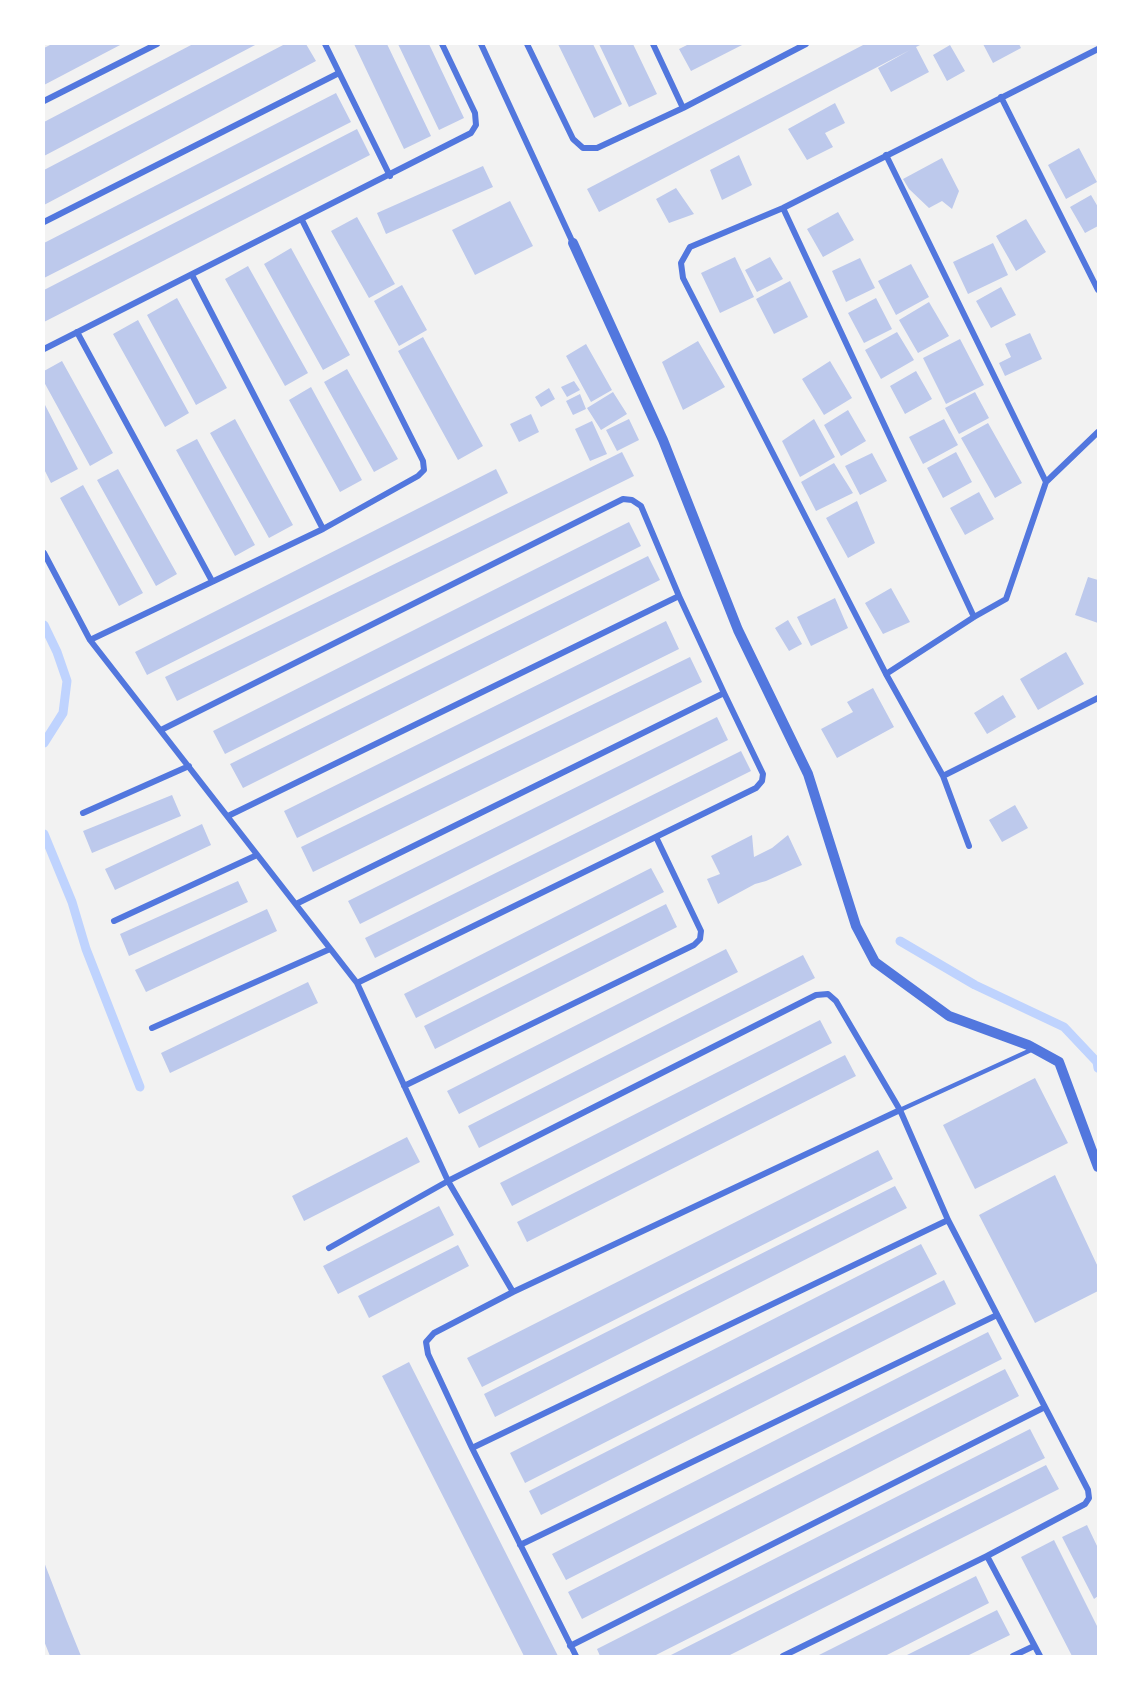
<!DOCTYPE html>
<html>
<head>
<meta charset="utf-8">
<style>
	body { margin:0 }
	#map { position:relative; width:1142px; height:1700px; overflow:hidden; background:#f2f2f2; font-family:Montserrat,sans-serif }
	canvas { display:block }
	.frame { position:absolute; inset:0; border:45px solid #fff; pointer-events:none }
</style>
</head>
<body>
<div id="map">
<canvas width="1142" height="1700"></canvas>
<div class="frame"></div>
</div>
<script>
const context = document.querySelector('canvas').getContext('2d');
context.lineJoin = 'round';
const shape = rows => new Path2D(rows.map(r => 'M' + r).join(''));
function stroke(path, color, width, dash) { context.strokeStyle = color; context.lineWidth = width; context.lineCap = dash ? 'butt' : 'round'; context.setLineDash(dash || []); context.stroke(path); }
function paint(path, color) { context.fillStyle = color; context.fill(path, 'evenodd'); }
stroke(shape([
	[44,625,57,652,67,681,63,713,44,743],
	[44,834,72,902,86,949,140,1087],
	[900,941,975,985,1064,1027,1097,1062,1098,1068]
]), '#bfd3fe', 9);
paint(shape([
	[52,44,122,44,44,85,44,48],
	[193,44,257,44,44,156,44,122],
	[285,44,306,44,316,61,44,205,44,170],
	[354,44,387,44,431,136,404,149],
	[398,44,429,44,464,118,439,130],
	[558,44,593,44,622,104,594,118],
	[599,44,633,44,657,94,629,107],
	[689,44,744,44,691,71,679,49],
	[865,44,922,44,916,47,929,72,891,92,878,68,910,50,599,212,587,189],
	[983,44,1019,44,1021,48,993,63],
	[950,45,965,71,947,81,933,55],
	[336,93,351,122,44,278,44,243],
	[835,103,845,123,825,133,833,147,807,160,788,129],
	[357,129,370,155,44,322,44,290],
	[1079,148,1097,182,1066,199,1048,165],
	[739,155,752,185,722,200,710,170],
	[942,158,959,191,952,209,942,201,929,208,909,189,903,179],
	[483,166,493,187,386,234,377,213],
	[676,188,694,214,669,223,656,199],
	[1091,195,1098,207,1098,226,1085,233,1070,207],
	[510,201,533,246,475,275,452,230],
	[838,212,854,240,823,257,807,229],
	[357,217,395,284,369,298,331,231],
	[1026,219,1046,252,1016,271,996,236],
	[993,243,1008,275,968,294,953,262],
	[291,248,350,355,323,370,264,264],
	[735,257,754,297,720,313,701,273],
	[770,257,783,279,757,292,745,270],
	[860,258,875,288,846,302,832,271],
	[911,264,929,297,896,315,878,281],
	[248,266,308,373,285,386,225,279],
	[790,281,808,317,774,334,756,299],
	[402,285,427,330,399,346,374,301],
	[1001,287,1016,315,991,328,976,301],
	[177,298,227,388,196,405,147,315],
	[876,298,892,329,864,343,848,313],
	[929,302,949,336,918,353,899,320],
	[138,320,189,413,165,427,113,334],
	[897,332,914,360,881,379,865,350],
	[1030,333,1042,359,1005,376,999,363,1011,357,1005,344],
	[423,337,483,446,458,460,398,351],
	[960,339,984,385,946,404,923,358],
	[698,341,725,387,683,410,662,362],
	[586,344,612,390,591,402,566,356],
	[62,361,113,453,90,466,44,382,44,371],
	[830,361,852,398,824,415,802,379],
	[347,369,398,459,374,472,324,382],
	[916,371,932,399,905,414,890,386],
	[574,381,580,390,567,397,561,387],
	[311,387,362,480,340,492,289,400],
	[549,388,555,399,541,407,535,397],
	[613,392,627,414,601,430,587,408],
	[975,392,989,418,959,434,945,408],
	[580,394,586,409,573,415,566,401],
	[44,403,78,469,51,483,44,469],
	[848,410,866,441,841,456,824,425],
	[531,414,539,432,519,442,510,424],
	[235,419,293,525,269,538,210,433],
	[629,419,639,440,617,451,606,430],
	[814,419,835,457,800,477,782,441],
	[944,419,958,445,923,464,909,437],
	[592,421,607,454,590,461,575,429],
	[988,423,1022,483,995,498,961,438],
	[197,439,255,545,235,556,176,450],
	[622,452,634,476,177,701,165,677],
	[956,452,972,482,943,498,927,468],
	[872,453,887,481,860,495,845,466],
	[834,463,853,493,816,511,801,482],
	[118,469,177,574,156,586,97,480],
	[496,469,508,493,147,675,135,652],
	[83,485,143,593,119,606,60,498],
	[979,492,994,519,965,535,950,508],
	[857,501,875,543,848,558,826,518],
	[629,522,641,546,225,754,213,731],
	[648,556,660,580,243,788,230,764],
	[1088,577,1098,580,1098,623,1075,615],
	[891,588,910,622,883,634,865,603],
	[835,598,848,628,811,646,797,617],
	[788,620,802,644,789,651,775,628],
	[666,621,679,649,297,838,284,811],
	[1066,652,1084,684,1038,710,1020,679],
	[690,657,702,682,313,872,301,847],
	[873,688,894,727,837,758,821,729,853,712,847,702],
	[1003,695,1016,717,987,734,974,713],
	[717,717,728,740,360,924,348,901],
	[741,751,751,771,375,958,365,938],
	[172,795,181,816,92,853,83,831],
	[1015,805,1028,828,1002,842,989,820],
	[202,824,211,845,115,890,105,869],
	[752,835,754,857,722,873,772,848,788,835,802,865,766,881,755,884,718,904,707,879,720,874,711,856],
	[651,868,664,892,416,1018,404,994],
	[238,881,248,902,129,956,120,934],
	[666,904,677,927,435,1049,424,1026],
	[267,909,277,931,146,992,135,970],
	[726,949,738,972,459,1114,447,1091],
	[803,955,815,978,479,1148,468,1126],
	[308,982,318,1003,170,1073,161,1053],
	[820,1020,832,1043,512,1206,500,1183],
	[845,1055,856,1076,527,1242,517,1222],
	[1035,1078,1068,1143,975,1189,943,1125],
	[407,1137,420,1162,304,1221,292,1196],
	[878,1150,893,1179,482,1387,467,1358],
	[1055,1175,1098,1267,1098,1291,1035,1323,979,1215],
	[895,1186,907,1208,495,1417,484,1394],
	[439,1206,454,1235,338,1294,323,1266],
	[921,1244,937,1274,525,1483,510,1453],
	[458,1245,469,1266,369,1318,358,1296],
	[944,1280,956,1304,541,1515,529,1491],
	[988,1332,1002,1359,566,1580,552,1554],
	[409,1362,558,1656,524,1656,382,1376],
	[1005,1369,1019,1396,582,1619,568,1592],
	[1030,1429,1045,1458,654,1656,600,1656,597,1649],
	[1046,1465,1059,1489,728,1656,669,1656],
	[1087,1525,1098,1548,1098,1596,1094,1599,1062,1537],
	[1054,1540,1098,1628,1098,1656,1072,1656,1021,1557],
	[44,1562,66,1619,81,1656,50,1656,44,1641],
	[976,1576,989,1603,885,1656,817,1656],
	[997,1610,1010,1635,967,1656,905,1656]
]), '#bdc9ec');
stroke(shape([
	[900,1110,1031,1050]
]), '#5277de', 4.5);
stroke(shape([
	[325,44,390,176],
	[481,44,573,243],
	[527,44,573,139,583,148,597,148,683,108,806,44],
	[653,44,683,108],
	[1001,97,1098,290],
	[44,101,157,44],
	[886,155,1046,482],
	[783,208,974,617],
	[44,222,339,73],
	[192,275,323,529],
	[77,332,212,581],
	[44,349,471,133,476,125,475,113,442,44],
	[44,553,90,640,357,983,448,1181,513,1292],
	[90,640,323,529,418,476,424,470,423,461,302,220],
	[886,674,974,617,1006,599,1046,482,1098,432],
	[161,730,623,499,632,500,641,506,679,596,228,816],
	[943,776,1098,698],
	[83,813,189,766],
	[969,846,943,776,886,674,683,278,681,263,690,247,783,208,1098,49],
	[296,904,724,693,679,596],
	[114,921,257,855],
	[357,983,756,788,762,781,763,774,724,693],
	[152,1028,330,949],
	[404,1086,694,945,700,939,701,931,656,837],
	[329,1248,448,1181,816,995,828,994,836,1001,900,1110,948,1220,1088,1490,1089,1498,1085,1504,987,1556,1040,1656],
	[472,1448,948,1220],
	[520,1545,997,1315],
	[570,1646,1045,1407],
	[576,1656,472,1448,428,1354,426,1342,434,1333,513,1292,900,1110],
	[783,1656,987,1556],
	[1013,1656,1034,1646]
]), '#5277de', 6);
stroke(shape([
	[573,243,663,440,738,630,808,774,856,926,875,962,949,1016,1028,1045,1059,1062,1098,1167]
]), '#5277de', 10);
</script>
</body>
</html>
